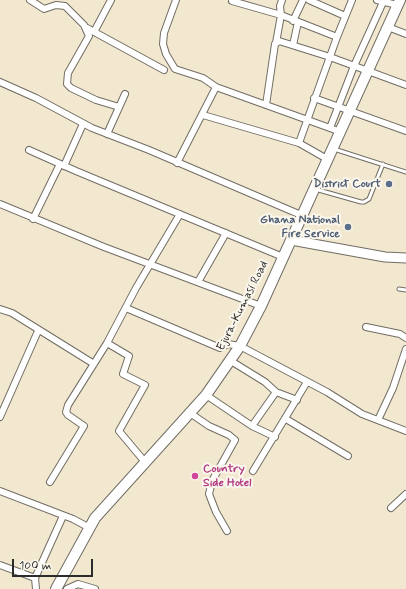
<!DOCTYPE html>
<html>
<head>
<meta charset="utf-8">
<style>
	body { margin:0 }
	#map { position:relative; width:406px; height:589px; overflow:hidden; background:#f2e8cf; font-family:Mynerve,sans-serif }
	canvas { display:block }
	.scale { position:absolute; left:12px; top:559px; width:81px; height:18px; box-sizing:border-box; border:2px solid #2b2b2b; border-top:0; padding-left:5px; font-size:12px; line-height:14px; white-space:nowrap; color:#2b2b2b; -webkit-text-stroke:3px #fbf7ec; paint-order:stroke }
</style>
</head>
<body>
<div id="map">
<canvas width="406" height="589"></canvas>
<div class="scale">100 m</div>
</div>
<script>
const context = document.querySelector('canvas').getContext('2d');
context.lineJoin = 'round';
const shape = rows => new Path2D(rows.map(r => 'M' + r).join(''));
function stroke(path, color, width, dash) { context.strokeStyle = color; context.lineWidth = width; context.lineCap = dash ? 'butt' : 'round'; context.setLineDash(dash || []); context.stroke(path); }
function drawText(font, color, halo, rows, align = 'center') {
  context.font = font + ' Mynerve,sans-serif'; context.lineWidth = 4; context.setLineDash([]); context.textBaseline = 'middle'; context.strokeStyle = halo; context.fillStyle = color; for (const [text, x, y, turn = 0] of rows) {
    context.save(); context.translate(x, y); context.rotate((+turn || 0) * Math.PI / 180); context.textAlign = isNaN(turn) ? turn : align; if (halo) context.strokeText(text, 0, 0); context.fillText(text, 0, 0); context.restore();
  }
}
const lane = shape([
	[334,149,406,172],
	[315,189,361,202,364,202,369,199,383,164],
	[399,289,406,290]
]);
const street = shape([
	[30,0,44,9,56,5,65,6,84,25,89,36,68,73,67,84,71,88,96,100,119,107],
	[176,0,164,33,163,44,166,54,175,69,203,78,216,87,341,132],
	[282,0,280,6,281,15,337,37],
	[309,0,345,16],
	[377,0,397,5],
	[232,1,281,15,276,43],
	[293,21,303,0],
	[388,27,406,34],
	[87,28,164,70],
	[94,32,111,0],
	[293,45,298,22],
	[0,82,36,98,92,128,149,150,301,215],
	[314,98,406,131],
	[266,105,275,44,279,41,330,57,406,85],
	[203,115,299,143,327,159],
	[330,128,354,66,384,0],
	[107,134,125,94],
	[299,143,337,37,352,0],
	[29,150,76,171,283,257],
	[177,163,216,87],
	[64,166,83,124],
	[0,204,104,247,261,306],
	[33,219,60,164],
	[198,282,226,233],
	[126,308,220,348,228,344,240,346,327,392,362,414,406,431],
	[0,309,12,313,94,364],
	[366,327,400,334,406,338],
	[107,343,129,356,123,374,145,385,119,431,145,462],
	[231,361,265,382,276,392,297,400],
	[206,395,252,426,275,437],
	[190,413,209,426,229,435,235,440,212,481,209,494,216,512,227,531],
	[0,417,38,331],
	[286,419,348,456],
	[378,420,393,388,406,349],
	[252,426,276,392],
	[253,471,307,382],
	[50,482,84,426,68,415,66,412,68,405,107,343,136,288,180,214],
	[0,491,73,519,88,527],
	[391,508,406,494],
	[0,565,35,578,36,589],
	[35,578,63,516],
	[67,589,78,584,95,589]
]);
const secondary = shape([
	[291,240,385,257,406,258]
]);
const primary = shape([
	[56,589,95,518,206,395,240,346,261,306,400,0]
]);
stroke(lane, '#716d64', 5);
stroke(street, '#716d64', 8);
stroke(secondary, '#716d64', 11);
stroke(primary, '#716d64', 12);
stroke(lane, '#fff', 3);
stroke(street, '#fff', 6);
stroke(secondary, '#fff', 9);
stroke(primary, '#fff', 10);
for (const [x, y, r, color] of [
	[389,184,4,"#5c6f8a"],
	[348,227,4,"#5c6f8a"],
	[195,476,4,"#d1479c"]
]) { const dot = new Path2D(); dot.arc(x, y, r, 0, 2 * Math.PI); context.fillStyle = color; context.fill(dot); stroke(dot, '#fbf7ec', 1.5); }
drawText('bold 12px', '#4e5e75', '#fbf7ec', [
	["District Court",381,184],
	["Ghana National",340,220],
	["Fire Service",340,234]
], 'right');
drawText('12px', '#2b2b2b', '#fbf7ec', [
	["Ejura-Kumasi Road",243,306,-63]
]);
drawText('bold 12px', '#b23c85', '#fbf7ec', [
	["Country",203,469],
	["Side Hotel",203,483]
], 'left');
</script>
</body>
</html>
